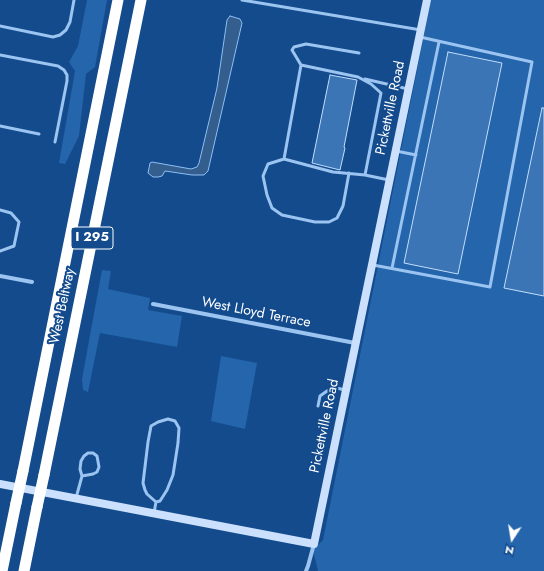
<!DOCTYPE html>
<html>
<head>
<meta charset="utf-8">
<style>
	body { margin:0 }
	#map { position:relative; width:544px; height:571px; overflow:hidden; background:#134b8d; font-family:Jost,sans-serif }
	canvas { display:block }
	.north { position:absolute; left:492px; top:519px; width:40px; height:40px; -webkit-text-stroke:3px #134b8d; paint-order:stroke; rotate:192deg; font-size:11px; font-weight:700; line-height:16px; text-align:center; color:#fff }
	.north::after { content:''; display:block; margin:auto; width:14px; height:18px; background:#fff; clip-path:polygon(50% 0,100% 100%,50% 72%,0 100%) }
</style>
</head>
<body>
<div id="map">
<canvas width="544" height="571"></canvas>
<div class="north">N</div>
</div>
<script>
const context = document.querySelector('canvas').getContext('2d');
context.lineJoin = 'round';
function paint(path, color) { context.fillStyle = color; context.fill(path, 'evenodd'); }
const shape = rows => new Path2D(rows.map(r => 'M' + r).join(''));
function stroke(path, color, width, dash) { context.strokeStyle = color; context.lineWidth = width; context.lineCap = dash ? 'butt' : 'round'; context.setLineDash(dash || []); context.stroke(path); }
function drawText(font, color, halo, rows, align = 'center') {
  context.font = font + ' Jost,sans-serif'; context.lineWidth = 4; context.setLineDash([]); context.textBaseline = 'middle'; context.strokeStyle = halo; context.fillStyle = color; for (const [text, x, y, turn = 0] of rows) {
    context.save(); context.translate(x, y); context.rotate((+turn || 0) * Math.PI / 180); context.textAlign = isNaN(turn) ? turn : align; if (halo) context.strokeText(text, 0, 0); context.fillText(text, 0, 0); context.restore();
  }
}
paint(shape([
	[87,0,107,0,95,67,86,74,79,136,65,164,59,163,75,71,69,62,78,46],
	[431,0,544,0,544,571,318,571,313,550,323,540],
	[102,270,111,271,108,289,150,298,148,310,182,316,177,347,100,333,88,392,83,390,82,379],
	[221,356,257,363,245,429,211,421]
]), '#2465ac');
const water = shape([
	[230,16,240,19,242,23,208,171,204,175,192,175,165,171,162,176,158,177,153,177,148,173,150,163,152,162,191,169,197,167,199,163,217,88,227,20,230,16]
]);
paint(water, '#345e8e');
stroke(water, '#8dbff4', 1);
const building = shape([
	[448,52,502,63,458,274,404,263,448,52],
	[330,75,357,80,344,147,345,148,340,170,312,163,330,75],
	[542,108,544,108,544,296,504,288,542,108]
]);
paint(building, '#3b75b6');
stroke(building, '#c2defc', 1);
stroke(shape([
	[242,0,421,30],
	[0,26,53,37,60,35,66,30,70,22,74,0],
	[0,55,58,66,64,70,67,75,67,81,55,142],
	[301,65,292,50,294,47,306,44,359,53],
	[365,79,408,89],
	[0,126,39,134],
	[396,151,416,155],
	[284,159,268,164,263,176,267,195,272,208,282,215,315,222,329,222,337,218,343,206,349,173],
	[365,175,381,93,371,84,358,77,301,65,284,159,333,172,365,175,389,180],
	[0,210,11,213,19,222,14,246,0,251],
	[373,265,490,287,532,62,420,37],
	[392,268,439,42],
	[318,406,320,396,327,391,336,388,346,390],
	[76,498,82,476,80,469,81,461,84,456,88,453,93,453,97,456,99,467,97,472,93,474,82,476],
	[154,513,156,502,147,494,145,490,143,483,148,442,151,426,158,422,168,419,175,421,179,428,178,443,173,475,167,490,160,501,156,502]
]), '#9bc4f1', 3);
stroke(shape([
	[0,276,32,282],
	[153,304,355,343],
	[306,571,308,566,314,544]
]), '#9bc4f1', 4);
stroke(shape([
	[0,484,314,544,427,0]
]), '#cae0fc', 8);
stroke(shape([
	[23,471,118,0],
	[44,475,141,0],
	[2,571,16,503],
	[24,571,37,507]
]), '#fff', 11);
stroke(shape([
	[16,503,23,471],
	[37,507,44,475]
]), '#fff', 11);
for (const [x, y, w] of [
	[92,238,42]
]) { const box = new Path2D(); box.roundRect(x - w / 2, y - 11, w, 22, 3); context.fillStyle = '#134b8d'; context.fill(box); stroke(box, '#fff', 1); }
drawText('bold 13px', '#fff', null, [
	["I 295",92,238]
]);
drawText('14px', '#fff', '#134b8d', [
	["Pickettville Road",391,108,-78],
	["West Beltway",63,306,-78],
	["West Lloyd Terrace",256,313,11],
	["Pickettville Road",325,426,-78]
]);
</script>
</body>
</html>
